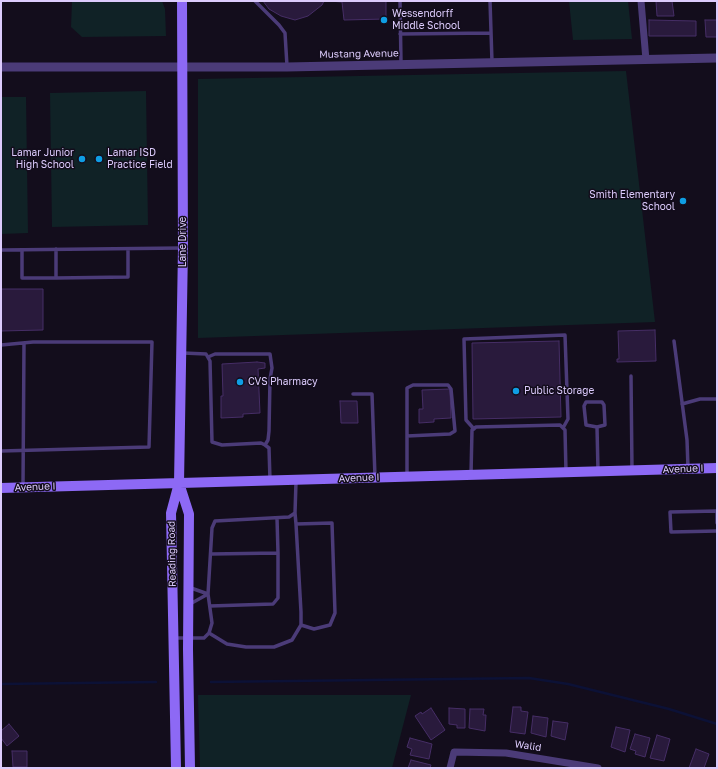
<!DOCTYPE html>
<html>
<head>
<meta charset="utf-8">
<style>
	body { margin:0 }
	#map { position:relative; width:718px; height:769px; overflow:hidden; background:#130d1c; font-family:"Golos Text",sans-serif }
	canvas { display:block }
	.frame { position:absolute; inset:0; border:2px solid #dccbfc; pointer-events:none }
</style>
</head>
<body>
<div id="map">
<canvas width="718" height="769"></canvas>
<div class="frame"></div>
</div>
<script>
const context = document.querySelector('canvas').getContext('2d');
context.lineJoin = 'round';
function paint(path, color) { context.fillStyle = color; context.fill(path, 'evenodd'); }
const shape = rows => new Path2D(rows.map(r => 'M' + r).join(''));
function stroke(path, color, width, dash) { context.strokeStyle = color; context.lineWidth = width; context.lineCap = dash ? 'butt' : 'round'; context.setLineDash(dash || []); context.stroke(path); }
function drawText(font, color, halo, rows, align = 'center') {
  context.font = font + ' "Golos Text",sans-serif'; context.lineWidth = 3; context.setLineDash([]); context.textBaseline = 'middle'; context.strokeStyle = halo; context.fillStyle = color; for (const [text, x, y, turn = 0] of rows) {
    context.save(); context.translate(x, y); context.rotate((+turn || 0) * Math.PI / 180); context.textAlign = isNaN(turn) ? turn : align; if (halo) context.strokeText(text, 0, 0); context.fillText(text, 0, 0); context.restore();
  }
}
paint(shape([
	[72,1,162,1,165,9,166,36,82,37,71,27],
	[569,1,628,1,632,39,573,40],
	[626,71,655,322,198,338,198,79],
	[146,91,148,225,52,227,50,93],
	[26,97,28,233,1,234,1,97],
	[198,695,411,695,392,768,200,768]
]), '#102226');
stroke(shape([
	[211,682,529,678,568,684,669,709,717,724],
	[1,684,156,682]
]), '#0c1136', 2.5);
const building = shape([
	[263,1,324,1,322,5,308,16,295,20,281,16,269,9,263,1],
	[329,1,386,1,386,19,344,20,342,2,329,1],
	[656,1,672,1,674,16,657,16,656,1],
	[649,20,696,21,696,36,649,36,649,20],
	[705,20,717,20,717,37,706,37,705,20],
	[1,289,43,289,43,330,1,331,1,289],
	[655,330,656,361,617,362,617,359,619,359,618,331,655,330],
	[559,341,561,417,473,419,472,343,559,341],
	[257,362,265,363,265,368,258,369,260,413,243,414,243,417,221,418,221,396,223,396,222,364,257,362],
	[450,389,451,418,434,419,434,422,419,423,419,409,423,409,422,390,450,389],
	[340,401,357,401,358,423,341,423,340,401],
	[513,707,521,707,521,711,528,712,525,734,510,732,513,707],
	[431,708,445,730,431,740,415,716,421,712,422,714,431,708],
	[449,708,465,709,465,728,457,728,457,725,449,724,449,708],
	[470,709,484,709,483,715,486,715,485,731,469,728,470,709],
	[533,716,548,718,546,737,531,733,533,716],
	[553,721,568,723,565,740,551,736,553,721],
	[9,724,19,736,7,746,1,738,1,731,9,724],
	[616,727,630,730,625,752,611,747,616,727],
	[635,734,650,738,645,757,635,754,636,751,630,749,635,734],
	[657,735,670,739,664,761,650,758,657,735],
	[410,738,432,744,429,759,410,755,412,749,407,747,410,738],
	[696,749,709,754,704,768,689,768,696,749],
	[12,751,27,751,27,767,13,767,12,751],
	[411,760,431,765,430,768,408,768,411,760]
]);
paint(building, '#291a3c');
stroke(building, '#462e66', 1);
stroke(shape([
	[255,1,279,25,285,33,287,66],
	[400,1,401,63],
	[490,1,492,62],
	[400,34,491,33],
	[56,249,56,278,128,277,128,249],
	[1,250,182,248],
	[22,250,22,278,56,278],
	[674,341,687,440,688,468],
	[1,345,33,342,152,342,149,447,1,451],
	[183,353,206,354,210,361,212,442,222,445,261,443,265,445,269,448,270,480],
	[208,357,215,354,270,354,272,368,270,379,269,431,268,440,265,445],
	[631,376,632,470],
	[353,394,372,394,375,477],
	[682,404,700,399,717,399],
	[597,427,605,425,604,405,602,402,586,402,584,406,586,425,597,427,598,471],
	[474,429,466,420,464,339,565,335,568,419,563,428],
	[407,436,450,434,455,431,451,389,448,385,413,385,407,388,407,476],
	[471,474,472,430,476,427,560,425,565,430,566,472],
	[23,486,24,343],
	[295,513,296,524,301,612,301,625,314,629,330,625,335,613,332,523,296,524],
	[717,523,717,511,670,512,671,532,717,531],
	[211,554,278,553,277,518],
	[191,588,208,594],
	[190,604,208,594],
	[210,606,273,604,278,598,278,553],
	[209,633,227,644,246,647,274,647,292,640,301,625],
	[174,638,204,638,209,633,212,623,208,594,212,528,215,521,289,517,295,513,296,482]
]), '#4b3b78', 3.5);
stroke(shape([
	[641,1,646,60],
	[450,768,454,752,506,753,598,768]
]), '#4b3b78', 7);
stroke(shape([
	[1,67,287,67,717,58]
]), '#4b3b78', 9);
stroke(shape([
	[179,483,189,514,188,649,190,768],
	[1,488,717,468],
	[176,768,171,513,179,483,183,248,182,1]
]), '#8d69f5', 10);
for (const [x, y, r, color] of [
	[384,20,4,"#0f9ee4"],
	[82,159,4,"#0f9ee4"],
	[99,159,4,"#0f9ee4"],
	[683,201,4,"#0f9ee4"],
	[240,382,4,"#0f9ee4"],
	[516,391,4,"#0f9ee4"]
]) { const dot = new Path2D(); dot.arc(x, y, r, 0, 2 * Math.PI); context.fillStyle = color; context.fill(dot); stroke(dot, '#130d1c', 1.5); }
drawText('10px', '#dccbfc', '#130d1c', [
	["Wessendorff",392,14],
	["Middle School",392,26],
	["Lamar Junior",74,153,"right"],
	["High School",74,165,"right"],
	["Lamar ISD",107,153],
	["Practice Field",107,165],
	["Smith Elementary",675,195,"right"],
	["School",675,207,"right"],
	["CVS Pharmacy",248,382],
	["Public Storage",524,391]
], 'left');
drawText('10px', '#dccbfc', '#130d1c', [
	["Mustang Avenue",359,54,-1],
	["Lane Drive",183,242,-90],
	["Avenue I",683,469,-2],
	["Avenue I",359,478,-2],
	["Avenue I",35,487,-2],
	["Reading Road",172,554,-91],
	["Walid",528,746,8]
]);
</script>
</body>
</html>
